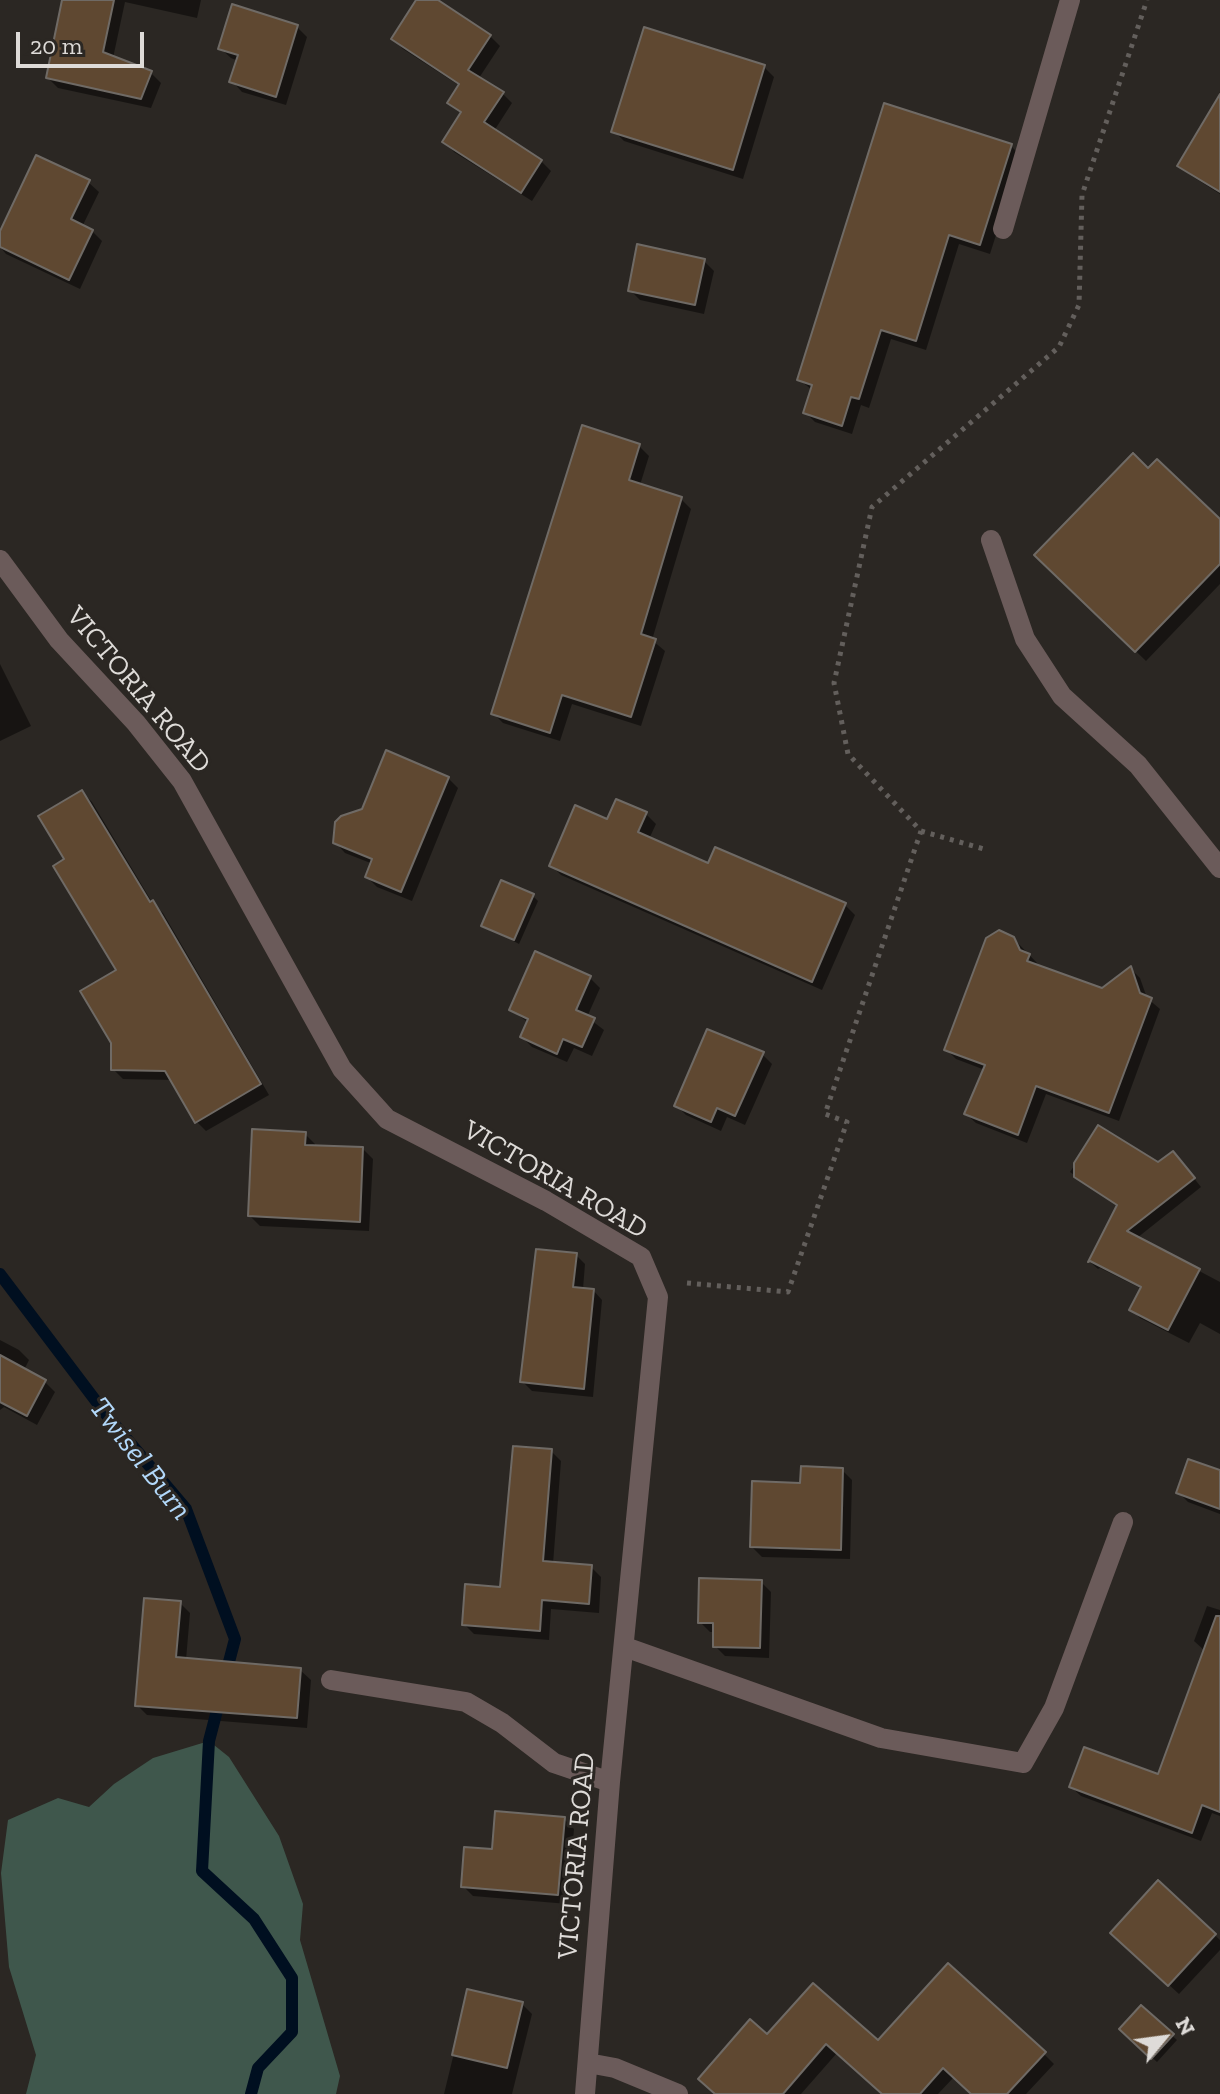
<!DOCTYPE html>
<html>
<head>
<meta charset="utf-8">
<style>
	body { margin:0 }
	#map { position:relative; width:1220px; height:2094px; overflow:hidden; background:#2b2723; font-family:"Zilla Slab",serif }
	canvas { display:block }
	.north { position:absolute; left:1124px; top:1998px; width:80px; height:80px; -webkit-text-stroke:6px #2b2723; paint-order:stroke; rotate:61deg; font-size:22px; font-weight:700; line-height:32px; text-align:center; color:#dedbd8 }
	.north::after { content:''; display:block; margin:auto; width:28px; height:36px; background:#dedbd8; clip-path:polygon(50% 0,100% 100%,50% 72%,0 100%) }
	.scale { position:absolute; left:16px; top:32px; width:128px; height:36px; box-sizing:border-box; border:4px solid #dedbd8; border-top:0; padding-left:10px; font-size:24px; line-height:28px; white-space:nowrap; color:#dedbd8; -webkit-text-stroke:6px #2b2723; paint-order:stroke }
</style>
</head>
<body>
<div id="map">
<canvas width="1220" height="2094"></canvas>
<div class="north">N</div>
<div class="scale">20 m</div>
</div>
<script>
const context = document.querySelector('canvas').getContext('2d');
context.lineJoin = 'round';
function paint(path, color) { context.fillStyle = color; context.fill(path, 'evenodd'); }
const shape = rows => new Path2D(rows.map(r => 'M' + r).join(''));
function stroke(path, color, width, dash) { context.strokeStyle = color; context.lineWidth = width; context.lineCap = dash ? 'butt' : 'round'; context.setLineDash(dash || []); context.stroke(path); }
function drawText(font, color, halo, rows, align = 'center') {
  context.font = font + ' "Zilla Slab",serif'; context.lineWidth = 6; context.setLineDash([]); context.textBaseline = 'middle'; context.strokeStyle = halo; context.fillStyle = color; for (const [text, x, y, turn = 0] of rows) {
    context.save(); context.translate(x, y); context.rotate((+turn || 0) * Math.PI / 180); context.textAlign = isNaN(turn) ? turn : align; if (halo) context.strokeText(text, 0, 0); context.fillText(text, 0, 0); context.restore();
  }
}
paint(shape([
	[209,1741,229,1757,279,1836,303,1904,300,1940,340,2076,336,2094,26,2094,36,2055,9,1967,1,1873,8,1820,58,1798,89,1807,114,1784,153,1758]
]), '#3f574c');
paint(shape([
	[64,0,201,0,197,18,125,2,113,58,151,73,161,83,151,108,58,88,48,78],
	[419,0,435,0,490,36,500,46,479,78,502,93,512,103,494,131,541,161,551,171,532,201,454,152,445,142,462,114,450,103,460,86,403,49,393,39],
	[297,27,307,37,286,105,242,92,232,81,238,61,231,58,220,48],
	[764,67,774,77,743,179,624,141,614,131],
	[1220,98,1220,194,1190,175,1180,165],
	[1011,146,1021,156,990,254,959,244,926,350,891,339,869,408,861,405,852,434,815,422,805,412,812,390,800,380],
	[88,182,99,192,82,227,92,231,102,241,80,289,6,254,0,247,0,236],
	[704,261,714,271,704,314,640,300,630,290],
	[639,446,649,456,640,485,681,499,691,509,652,640,665,651,641,726,572,704,560,741,503,723,493,713],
	[1148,471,1220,522,1220,584,1146,661,1037,555],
	[0,664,31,726,0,741],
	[448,778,458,788,412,901,377,887,367,877,373,864,345,853,335,842],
	[82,792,92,802,152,902,163,913,269,1095,206,1131,196,1121,173,1080,123,1079,113,1069,119,971,67,860],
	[646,814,656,824,649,839,709,865,845,905,855,915,822,990,561,875,551,865,609,821],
	[502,883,533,896,538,901,519,944,483,925],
	[1013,938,1039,965,1038,967,1102,991,1131,969,1140,978,1147,998,1160,1009,1119,1121,1046,1094,1027,1143,976,1123,966,1114,985,1070,956,1059,947,1050],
	[590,978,600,988,587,1017,604,1030,592,1056,574,1048,567,1062,532,1047,522,1037,529,1023,511,1010],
	[762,1054,772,1064,745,1125,727,1117,721,1131,686,1115,676,1105],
	[1099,1128,1159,1165,1181,1162,1201,1187,1137,1238,1220,1282,1220,1334,1200,1323,1189,1343,1140,1318,1131,1309,1142,1289,1100,1268,1098,1269,1090,1262,1119,1207,1070,1172],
	[305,1134,315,1144,315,1147,363,1149,373,1159,369,1231,260,1226,250,1216],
	[576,1255,585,1264,583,1289,593,1290,602,1300,593,1397,532,1391,522,1381],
	[0,1340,19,1350,29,1360,24,1370,45,1382,55,1392,37,1425,4,1407,0,1410],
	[551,1451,561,1461,553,1564,591,1567,601,1577,599,1613,551,1609,549,1640,474,1634,464,1624,502,1589],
	[842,1470,852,1480,850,1559,762,1557,752,1547],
	[1220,1473,1220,1514,1188,1502,1179,1493],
	[761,1582,771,1592,769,1658,725,1656,715,1646,715,1632,710,1632,700,1622],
	[180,1603,190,1613,186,1660,300,1670,311,1680,307,1728,147,1715,137,1705],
	[1207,1606,1220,1610,1220,1816,1212,1813,1201,1841,1081,1796,1071,1787,1159,1777,1205,1651,1194,1641],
	[564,1819,574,1829,568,1904,473,1896,463,1886,494,1851],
	[1159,1883,1220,1940,1220,1950,1179,1994,1123,1943],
	[469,1991,522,2004,532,2014,512,2094,444,2094],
	[1141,2008,1177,2040,1157,2062,1121,2029],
	[768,2037,1044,2054,1054,2064,1026,2094,973,2094,954,2077,938,2094,884,2094,837,2053,801,2094,716,2094]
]), '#0007');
stroke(shape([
	[0,1274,108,1417,186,1509,235,1639,225,1677],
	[220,1699,209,1741,202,1871,254,1919,292,1978,292,2032,258,2068,251,2094]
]), '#000f20', 12);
const building = shape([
	[62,0,114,0,103,52,152,71,141,99,46,78,62,0],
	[416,0,438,0,491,35,468,70,504,92,484,122,542,160,521,193,442,142,461,112,447,103,459,84,391,39,416,0],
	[232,4,298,25,276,97,229,82,238,55,218,49,232,4],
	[644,27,765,65,733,170,611,132,644,27],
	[1220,94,1220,192,1177,166,1220,94],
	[884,103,1012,144,980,245,949,235,916,341,881,330,859,399,851,397,842,426,803,413,812,385,797,380,884,103],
	[36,155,90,180,71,219,93,230,69,280,0,247,0,231,36,155],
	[637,244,705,259,695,305,628,291,637,244],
	[582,425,640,444,629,480,682,497,641,634,656,639,631,717,562,695,550,733,491,714,582,425],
	[1133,453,1148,468,1157,459,1220,519,1220,564,1135,652,1034,555,1133,453],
	[386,750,449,777,401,892,365,877,372,859,333,843,335,822,341,816,362,809,386,750],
	[82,790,150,902,153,900,261,1084,195,1123,165,1071,111,1070,111,1043,80,991,116,970,53,866,64,859,38,816,82,790],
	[616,799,647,812,638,832,708,863,715,847,846,903,812,982,549,866,575,805,607,819,616,799],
	[501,880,534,894,514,940,481,926,501,880],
	[999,930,1014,937,1020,950,1030,954,1027,961,1102,988,1131,966,1140,993,1152,998,1109,1113,1036,1086,1018,1135,964,1114,985,1065,944,1050,986,938,999,930],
	[535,951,591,976,576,1010,595,1018,582,1047,563,1039,557,1054,520,1037,528,1019,509,1010,535,951],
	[707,1029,764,1052,735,1116,717,1108,711,1122,674,1106,707,1029],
	[1098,1125,1158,1162,1173,1151,1195,1178,1127,1231,1200,1269,1168,1330,1129,1310,1141,1287,1090,1261,1088,1262,1117,1205,1074,1177,1074,1163,1098,1125],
	[252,1129,306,1132,305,1145,363,1147,360,1222,248,1216,252,1129],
	[536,1249,577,1253,573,1287,594,1289,584,1389,520,1382,536,1249],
	[0,1355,46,1380,27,1416,0,1402,0,1355],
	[513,1446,552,1449,543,1561,592,1565,589,1604,542,1600,540,1631,462,1625,465,1584,500,1587,513,1446],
	[1188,1459,1220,1470,1220,1509,1176,1493,1188,1459],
	[801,1466,843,1468,841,1550,750,1547,752,1481,800,1483,801,1466],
	[699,1578,762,1580,760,1648,713,1647,713,1623,698,1623,699,1578],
	[144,1598,181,1601,176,1657,301,1668,297,1718,135,1706,144,1598],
	[1216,1616,1220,1616,1220,1812,1202,1805,1192,1833,1069,1787,1084,1747,1158,1774,1216,1616],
	[495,1811,565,1817,558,1895,461,1887,464,1847,492,1849,495,1811],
	[1158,1880,1216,1934,1168,1986,1110,1933,1158,1880],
	[948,1963,1046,2052,1007,2094,971,2094,943,2068,920,2094,882,2094,826,2044,783,2094,715,2094,698,2079,750,2019,767,2034,813,1983,878,2040,948,1963],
	[467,1989,523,2002,507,2068,452,2055,467,1989],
	[1141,2005,1174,2034,1151,2059,1119,2029,1141,2005]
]);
paint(building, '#5f4831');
stroke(building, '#6f6a65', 2);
stroke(shape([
	[921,831,984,849],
	[687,1283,788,1292,847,1122,825,1114,921,831,848,754,834,683,872,507,1059,347,1079,305,1082,195,1147,0]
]), '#635f5c', 5, [4, 6]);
stroke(shape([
	[1003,229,1070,0],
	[991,540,1025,639,1062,696,1138,765,1220,868],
	[0,560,59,640,136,723,182,781,342,1069,387,1119,546,1201,641,1257,658,1297,610,1782,585,2094],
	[625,1647,881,1738,1023,1763,1054,1708,1123,1522],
	[331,1680,466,1702,502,1723,554,1763,610,1782],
	[588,2063,615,2068,678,2094]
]), '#6b5b5a', 20);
drawText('28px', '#dedbd8', '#2b2723', [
	["VICTORIA ROAD",138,690,50],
	["VICTORIA ROAD",555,1180,30],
	["VICTORIA ROAD",577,1856,-85]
]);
drawText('italic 30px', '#b2d8fa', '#2b2723', [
	["Twisel Burn",140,1459,52]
]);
</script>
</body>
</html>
